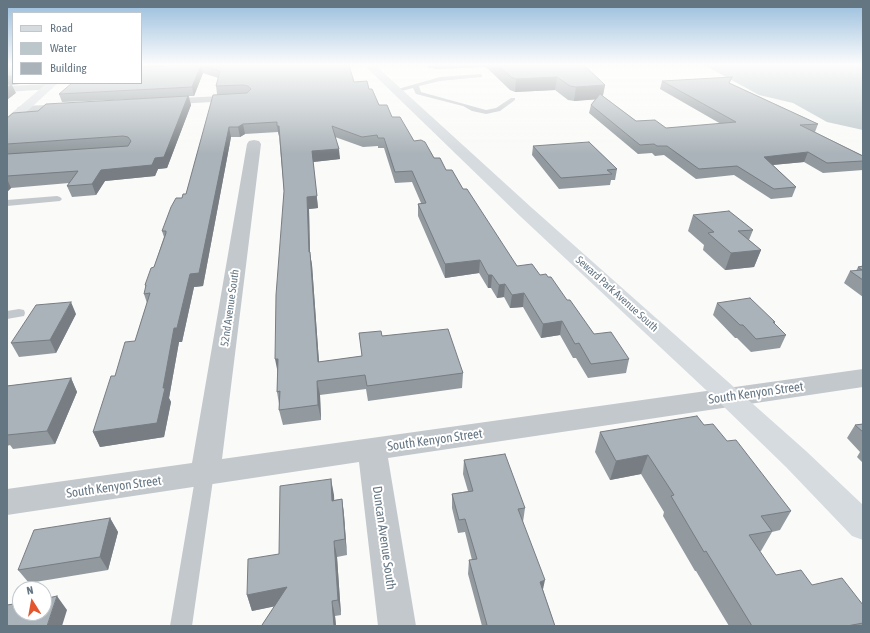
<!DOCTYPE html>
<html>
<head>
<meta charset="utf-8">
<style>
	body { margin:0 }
	#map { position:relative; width:870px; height:633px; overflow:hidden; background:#fafaf8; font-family:"Asap Condensed",sans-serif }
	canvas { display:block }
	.frame { position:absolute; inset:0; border:8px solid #657683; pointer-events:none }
	.legend { position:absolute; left:12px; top:12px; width:130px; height:72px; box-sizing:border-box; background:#fff; border:1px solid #c1c8cd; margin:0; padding:5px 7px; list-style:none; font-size:12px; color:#657683 }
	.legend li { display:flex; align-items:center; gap:8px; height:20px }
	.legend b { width:20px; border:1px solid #c1c8cd }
	.north { position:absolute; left:12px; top:581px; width:40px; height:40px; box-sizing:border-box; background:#fff; border:1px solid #c1c8cd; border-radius:50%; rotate:349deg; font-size:11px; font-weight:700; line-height:16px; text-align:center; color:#657683 }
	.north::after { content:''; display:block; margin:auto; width:14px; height:18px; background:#e4572e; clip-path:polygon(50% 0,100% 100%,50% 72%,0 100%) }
</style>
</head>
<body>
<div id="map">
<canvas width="870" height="633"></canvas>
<div class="frame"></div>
<ul class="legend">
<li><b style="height:5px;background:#d6dbdf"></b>Road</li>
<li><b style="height:11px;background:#bbc7cb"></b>Water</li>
<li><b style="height:11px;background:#aab3b9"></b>Building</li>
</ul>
<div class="north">N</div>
</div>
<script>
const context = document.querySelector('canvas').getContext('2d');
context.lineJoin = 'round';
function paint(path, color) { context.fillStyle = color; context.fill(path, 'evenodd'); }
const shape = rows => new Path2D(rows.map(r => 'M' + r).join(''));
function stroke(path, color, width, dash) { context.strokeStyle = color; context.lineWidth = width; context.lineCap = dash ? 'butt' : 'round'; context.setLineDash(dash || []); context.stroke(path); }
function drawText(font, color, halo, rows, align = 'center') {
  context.font = font + ' "Asap Condensed",sans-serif'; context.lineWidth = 4; context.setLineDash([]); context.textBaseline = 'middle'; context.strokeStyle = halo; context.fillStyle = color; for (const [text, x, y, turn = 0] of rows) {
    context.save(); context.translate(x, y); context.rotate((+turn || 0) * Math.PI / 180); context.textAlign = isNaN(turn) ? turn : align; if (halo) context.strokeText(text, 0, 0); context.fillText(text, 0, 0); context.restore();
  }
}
paint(shape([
	[704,65,863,65,863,130,827,122,793,103,759,95]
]), '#bbc7cb');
paint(shape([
	[480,74,482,75,482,77,440,81,419,86,421,92,486,110,496,108,511,98,515,98,515,100,500,111,486,114,472,111,463,106,416,94,413,88,394,93,391,91,440,77,480,74],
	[57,196,60,197,62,199,60,201,7,206,7,200,57,196],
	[19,309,24,310,25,313,24,316,7,319,7,311,19,309],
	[205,466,211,468,214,473,192,626,170,626,196,473,199,468,205,466]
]), '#c3c8cc');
paint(shape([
	[48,84,52,85,53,87,52,89,7,92,7,86,48,84],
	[242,95,246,96,248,98,246,100,160,105,156,104,154,102,156,100,160,99,242,95],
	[70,104,74,106,76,108,74,110,22,114,18,113,16,110,18,107,22,106,70,104],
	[254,140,259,141,261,144,222,459,863,369,863,387,388,458,416,626,378,626,359,462,7,515,7,489,192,463,247,144,249,141,254,140]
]), '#c3c8cc');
paint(shape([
	[364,65,375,65,532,208,806,451,863,505,863,540,852,536,786,467,721,404,520,216,364,65]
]), '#d6dbdf');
paint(shape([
	[47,83,58,83,11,126,7,127,7,117,47,83]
]), '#d6dbdf');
paint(shape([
	[201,65,354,82,369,89,379,105,392,117,414,141,434,158,446,170,463,189,517,266,540,275,567,300,594,334,629,359,626,373,588,378,576,358,573,358,560,335,541,338,523,307,510,308,504,297,497,298,491,288,488,288,479,273,445,278,418,216,418,204,421,203,412,182,395,183,384,148,378,148,378,146,363,147,335,137,340,159,313,162,318,208,309,209,310,254,312,265,319,362,362,356,359,333,382,336,463,373,462,388,368,401,366,389,320,395,321,420,283,425,279,410,279,404,277,392,284,191,279,136,278,132,245,134,240,137,231,137,203,286,194,287,182,342,179,342,169,398,171,402,164,437,100,447,93,432,115,376,135,341,147,303,144,294,146,287,145,285,154,267,164,237,162,231,182,198,186,194,217,94,216,86,218,78,203,73,194,96,189,96,191,105,167,168,158,169,155,176,105,181,96,195,72,197,67,186,69,183,11,188,7,192,7,118,38,111,163,98,62,102,59,94],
	[427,65,584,65,605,85,603,96,636,121,666,128,721,124,660,89,662,81,730,83,818,124,815,132,863,156,863,170,823,173,804,162,773,165,796,187,792,197,771,199,734,175,696,179,664,155,655,156,652,153,638,154,589,113,591,105,595,99,574,101,568,100,555,90,515,92,510,90,486,67,435,69,434,68,429,68],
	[533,146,617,169,615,180,611,180,610,185,559,189,532,155],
	[693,215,753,230,749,240,761,250,754,267,725,270,703,250,704,245,688,231],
	[863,266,863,297,844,283,850,271,856,271,858,267],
	[717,303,775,322,775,324,786,335,780,348,751,352,737,338,735,338,713,315],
	[76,314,56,353,19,357,11,343],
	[71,378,77,392,55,444,13,449,10,445,7,446,7,386],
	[863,424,863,463,857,457,860,452,847,438,855,425],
	[704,425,727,441,791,511,780,530,772,532,761,551,759,551,776,575,812,585,863,605,863,626,729,626,696,571,695,571,663,516,664,512,641,474,610,480,595,452,600,432],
	[464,460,525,508,523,522,543,590,555,626,482,626,468,574,469,560,472,560,465,532,458,533,452,508,452,494,468,491,463,474],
	[331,479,334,500,342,499,344,515,347,555,337,557,341,615,335,616,336,626,262,626,262,625,275,606,252,611,247,595,279,554],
	[110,518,118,532,108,570,29,583,18,570]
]), '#929a9f');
paint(shape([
	[141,65,174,65,141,67],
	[201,65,203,73,194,96,192,87],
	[7,76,13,76,13,83,28,83,12,85,16,93,7,100],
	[557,77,555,90,515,92,516,79],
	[605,85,602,99,574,101,576,87],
	[188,96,191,105,167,168,158,169,155,176,105,181,96,195,92,184,101,170,155,158],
	[243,124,245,134,240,137,238,127],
	[277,126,279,126,280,136,279,136],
	[229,127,231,137,203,286,194,287,182,342,179,342,169,398,171,402,164,437,100,447,93,432,163,388,174,328,190,274],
	[339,149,340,159,313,162,318,208,309,209,310,254,312,265,320,376,318,362,309,252,307,197,312,151],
	[808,152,804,162,761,166,764,157],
	[7,179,11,188,7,192],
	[761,250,754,267,725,270,731,253],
	[480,260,479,273,445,278,445,264],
	[488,275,492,275,491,288,488,288],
	[505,284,504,297,497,298,499,285],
	[524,293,523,307,510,308,512,295],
	[71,302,76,314,56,353,50,340],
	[562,321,560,335,541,338,543,324],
	[275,359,278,359,278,374],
	[71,378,77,392,55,444,47,431],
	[317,381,320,395,321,420,318,405],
	[648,455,641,474,610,480,616,461],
	[331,479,334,495,335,516,332,501],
	[342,499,344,515,347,555,345,539],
	[110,518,118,532,108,570,100,557],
	[334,541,337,557,341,615,338,600],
	[545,580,542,594,540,582],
	[287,587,291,603,252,611,247,595],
	[57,596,67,610,62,626,47,626],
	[332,601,335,616,336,626,334,626]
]), '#777d82');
const building = shape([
	[7,65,13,65,13,76,7,76,7,65],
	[190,65,201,65,192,87,59,94,72,83,141,83,141,67,190,65],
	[201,65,349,65,354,82,367,81,369,89,372,89,379,105,387,105,392,117,400,117,414,141,421,140,425,142,434,158,440,158,446,170,452,170,463,189,467,189,517,266,532,264,540,275,546,274,548,277,551,277,567,300,570,300,594,334,611,332,629,359,591,364,579,343,575,344,562,321,543,324,524,293,512,295,505,284,499,285,492,275,488,275,480,260,445,264,418,204,426,203,412,171,395,172,384,138,378,138,377,135,362,137,332,126,339,149,312,151,317,196,307,197,309,252,310,252,318,362,362,356,359,333,381,331,382,336,448,329,463,373,367,386,365,375,317,381,318,405,279,410,280,391,277,392,278,359,275,359,276,295,284,191,279,126,277,126,277,122,243,124,238,127,229,127,199,273,190,274,177,328,174,328,163,388,165,388,157,423,93,432,111,376,115,376,125,342,135,341,150,293,144,294,146,285,145,285,151,268,154,267,166,233,166,231,162,231,171,207,176,198,182,198,183,194,186,194,213,95,247,93,251,89,248,86,243,85,216,86,220,71,201,65],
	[498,65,584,65,605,85,576,87,570,86,557,77,516,79,511,77,498,65],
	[732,77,729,83,818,124,800,125,863,156,863,161,827,163,808,152,764,157,796,187,774,189,737,166,699,169,667,146,657,146,654,144,640,145,591,105,600,94,636,121,655,120,666,128,736,122,662,81,732,77],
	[7,84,12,84,7,88,7,84],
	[188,96,164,157,155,158,152,165,101,170,92,184,67,186,78,171,7,176,7,154,128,146,131,141,128,137,123,136,7,144,7,118,13,113,38,111,46,104,188,96],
	[589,142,617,169,607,170,612,174,561,178,533,146,589,142],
	[729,211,753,230,738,231,761,250,731,253,708,233,714,232,693,215,729,211],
	[863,266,863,280,850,271,862,270,858,267,863,266],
	[750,298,775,322,773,322,786,335,756,339,743,325,740,325,717,303,750,298],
	[71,302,50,340,11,343,36,305,71,302],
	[71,378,47,431,7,435,7,386,71,378],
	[697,416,704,425,713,424,727,441,736,440,791,511,761,516,772,531,749,535,776,575,801,570,812,585,842,578,863,605,863,623,847,626,752,626,706,551,704,552,671,496,674,495,648,455,616,461,600,432,697,416],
	[863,424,863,432,855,425,863,424],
	[505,454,525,508,518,509,545,580,540,582,555,626,482,626,487,625,469,560,477,559,465,519,459,520,452,494,473,491,464,460,505,454],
	[331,479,332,501,342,499,345,539,334,541,338,600,332,601,334,626,264,626,262,625,287,587,247,595,248,559,279,554,280,486,331,479],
	[110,518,100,557,18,570,34,530,110,518],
	[57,596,47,626,7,626,7,605,20,603,20,613,44,613,44,599,57,596]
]);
paint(building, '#aab3b9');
stroke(building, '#777d82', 1);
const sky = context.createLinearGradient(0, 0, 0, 154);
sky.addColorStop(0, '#96bcdc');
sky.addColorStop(0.42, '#fdfdfc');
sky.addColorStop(1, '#fdfdfc00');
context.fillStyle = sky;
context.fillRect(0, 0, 870, 154);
drawText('11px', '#657683', '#fff', [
	["Seward Park Avenue South",617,294,42],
	["52nd Avenue South",230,308,-82]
]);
drawText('13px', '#657683', '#fff', [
	["South Kenyon Street",756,393,-8],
	["South Kenyon Street",435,440,-8],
	["South Kenyon Street",114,487,-8],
	["Duncan Avenue South",384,538,82]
]);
</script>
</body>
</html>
